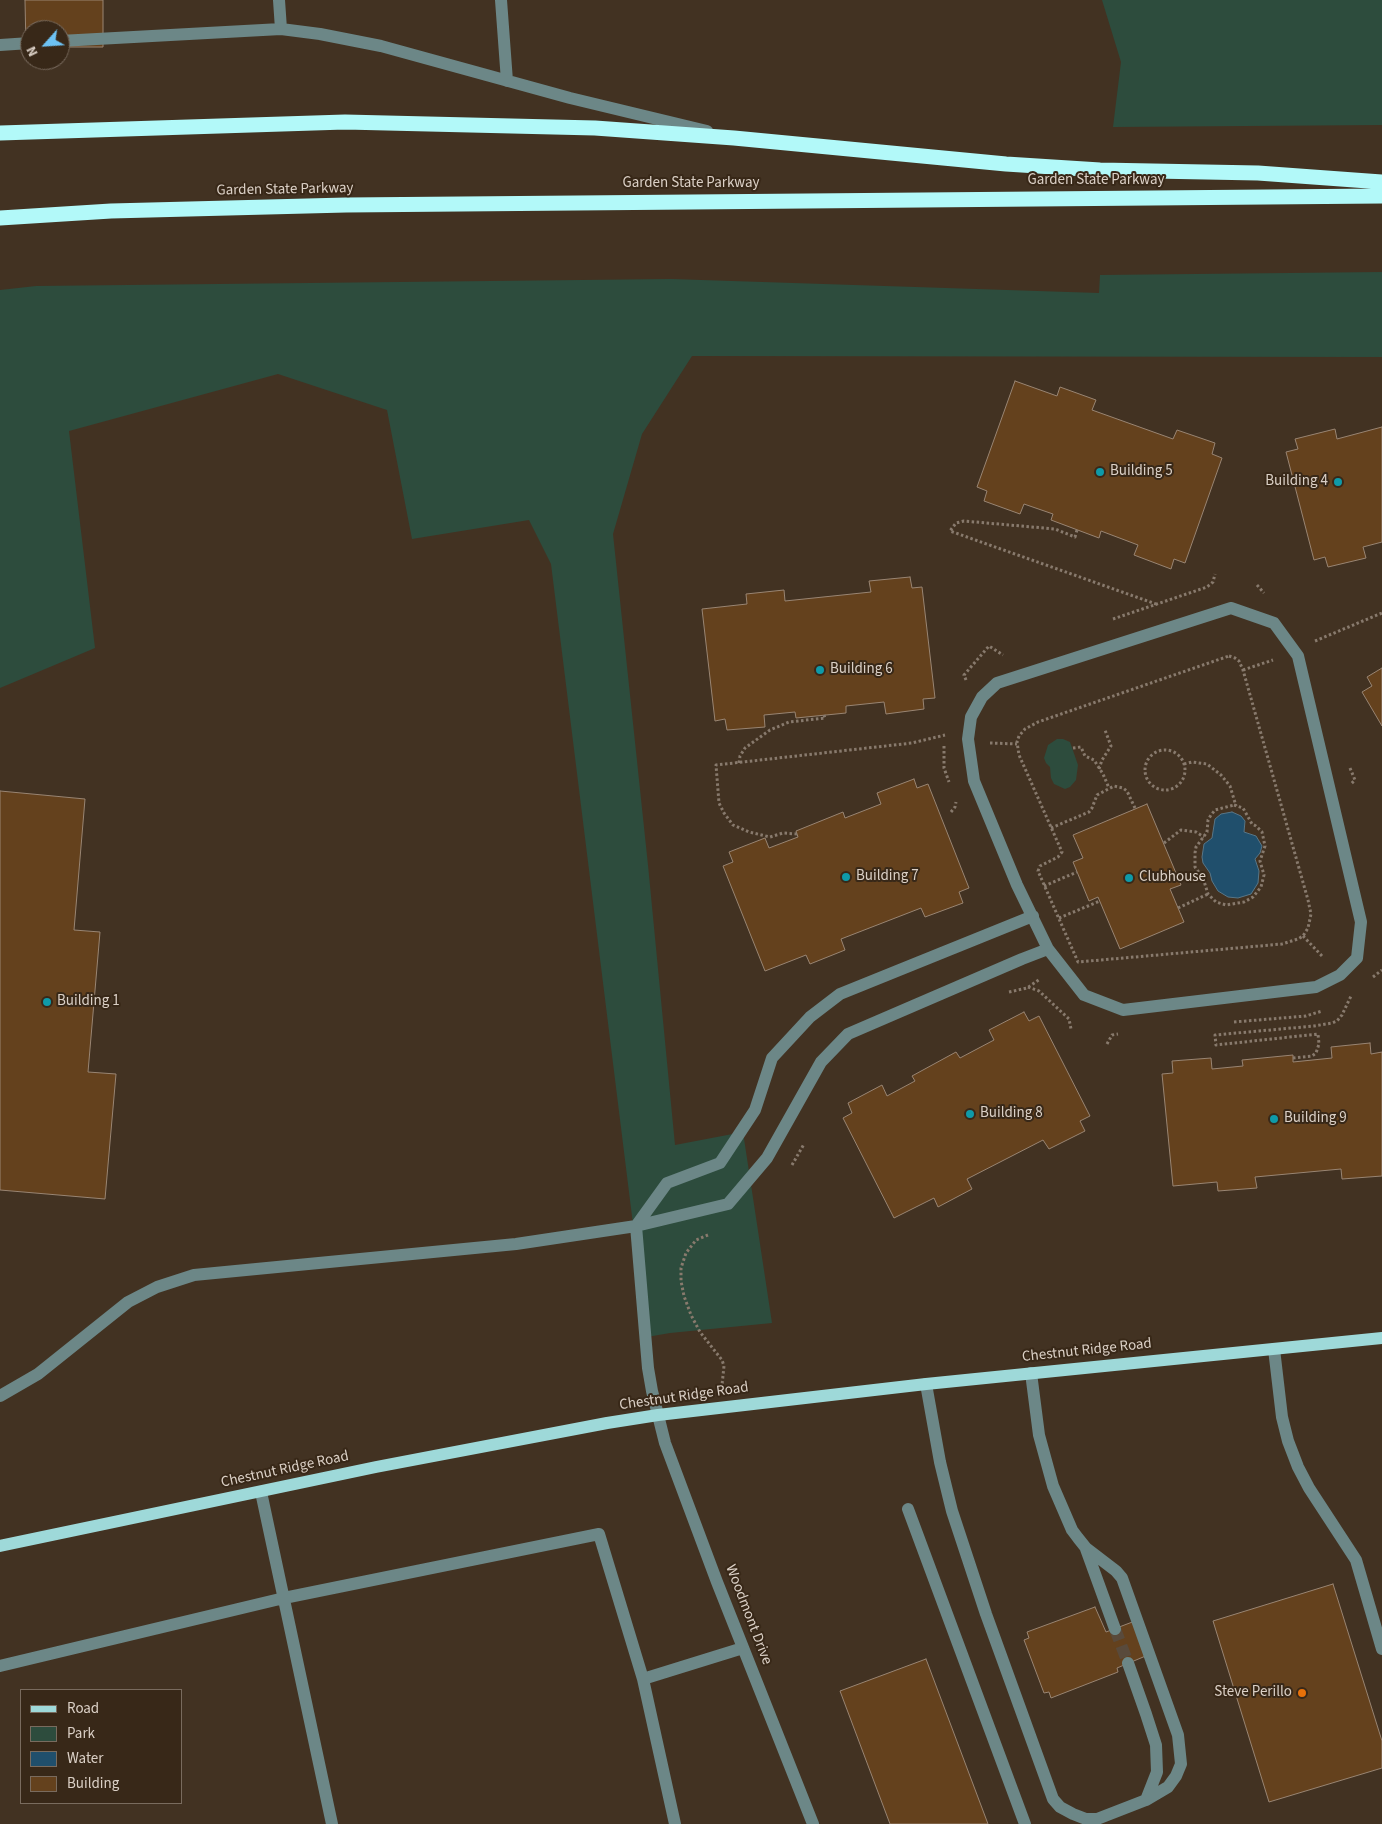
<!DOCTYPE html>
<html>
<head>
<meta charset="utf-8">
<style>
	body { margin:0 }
	#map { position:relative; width:1382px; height:1824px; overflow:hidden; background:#423222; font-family:"Source Sans 3",sans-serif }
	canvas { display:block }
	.legend { position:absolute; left:20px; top:1689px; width:162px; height:115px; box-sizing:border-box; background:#382818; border:1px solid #796b5e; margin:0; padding:6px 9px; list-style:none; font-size:15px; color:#dbd0c6 }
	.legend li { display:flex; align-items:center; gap:10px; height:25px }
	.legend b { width:25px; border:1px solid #796b5e }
	.north { position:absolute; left:20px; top:20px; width:50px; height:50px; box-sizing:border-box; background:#382818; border:1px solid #796b5e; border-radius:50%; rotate:244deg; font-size:14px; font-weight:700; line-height:20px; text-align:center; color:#dbd0c6 }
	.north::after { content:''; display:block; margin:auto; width:18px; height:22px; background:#6dc2f3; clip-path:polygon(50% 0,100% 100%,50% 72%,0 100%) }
</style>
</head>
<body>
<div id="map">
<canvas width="1382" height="1824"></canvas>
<ul class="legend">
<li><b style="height:6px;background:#9ed9d9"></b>Road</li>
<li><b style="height:14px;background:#2d4c3d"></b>Park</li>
<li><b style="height:14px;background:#204f6c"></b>Water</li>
<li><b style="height:14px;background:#64411d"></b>Building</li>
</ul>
<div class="north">N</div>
</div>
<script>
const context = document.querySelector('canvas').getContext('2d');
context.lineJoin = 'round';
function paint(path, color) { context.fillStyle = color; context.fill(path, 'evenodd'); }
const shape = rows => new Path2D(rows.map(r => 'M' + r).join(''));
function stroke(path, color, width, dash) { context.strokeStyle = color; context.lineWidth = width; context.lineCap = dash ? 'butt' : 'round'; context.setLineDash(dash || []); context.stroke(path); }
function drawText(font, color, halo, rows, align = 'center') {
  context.font = font + ' "Source Sans 3",sans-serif'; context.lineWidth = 4; context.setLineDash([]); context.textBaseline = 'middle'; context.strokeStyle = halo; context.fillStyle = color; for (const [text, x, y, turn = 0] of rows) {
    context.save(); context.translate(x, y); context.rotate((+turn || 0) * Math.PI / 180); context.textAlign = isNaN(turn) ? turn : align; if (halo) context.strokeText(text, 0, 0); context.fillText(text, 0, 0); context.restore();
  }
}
paint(shape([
	[1102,0,1382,0,1382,125,1113,127,1121,62],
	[1382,272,1382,357,692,356,642,434,613,534,648,865,675,1145,743,1132,772,1323,670,1333,647,1337,551,564,529,520,412,539,387,410,278,374,69,431,95,648,0,688,0,290,36,286,671,279,1099,293,1100,275],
	[1057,739,1063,739,1070,742,1078,765,1076,780,1070,787,1065,789,1054,784,1051,778,1050,767,1046,763,1044,758,1048,745]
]), '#2d4c3d');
const water = shape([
	[1232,812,1241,816,1245,821,1244,832,1256,836,1262,846,1260,853,1255,859,1259,871,1258,883,1251,894,1238,898,1228,897,1218,891,1212,881,1210,873,1203,863,1202,857,1204,844,1212,838,1215,819,1221,814,1232,812]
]);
paint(water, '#204f6c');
stroke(water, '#587687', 1);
const building = shape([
	[25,0,103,0,103,47,60,47,60,30,30,30,30,48,26,48,25,0],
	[1015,381,1057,396,1060,387,1096,400,1092,410,1173,439,1177,430,1215,443,1212,454,1222,458,1185,563,1174,559,1171,569,1134,555,1138,545,1101,531,1099,538,1051,520,1053,514,1024,504,1020,514,984,501,987,491,977,487,1015,381],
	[1382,427,1382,542,1363,547,1366,558,1328,567,1325,557,1314,560,1286,452,1298,449,1295,439,1335,429,1337,439,1382,427],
	[910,577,912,588,922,587,935,698,923,699,924,709,886,714,884,702,846,706,846,713,796,718,795,712,764,715,765,727,727,730,725,719,715,721,702,609,747,604,746,594,784,590,785,601,871,592,869,581,910,577],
	[1382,668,1382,726,1362,692,1372,686,1367,677,1382,668],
	[914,779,917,788,928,784,969,888,959,892,963,903,925,917,921,908,841,939,845,950,810,964,806,955,765,971,723,866,733,862,729,852,765,838,769,848,798,837,796,831,843,812,845,818,881,804,877,793,914,779],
	[0,791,85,799,74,930,100,932,88,1072,116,1074,105,1199,0,1190,0,791],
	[1147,804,1181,885,1170,889,1184,922,1120,949,1098,897,1089,901,1073,862,1083,858,1073,835,1147,804],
	[1024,1012,1029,1021,1039,1016,1063,1063,1090,1116,1080,1121,1085,1131,1049,1149,1043,1140,967,1179,972,1189,938,1207,934,1198,894,1218,843,1118,852,1113,848,1103,882,1085,887,1096,915,1081,912,1076,956,1052,960,1058,994,1040,989,1030,1024,1012],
	[1370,1043,1371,1054,1382,1052,1382,1176,1342,1179,1341,1169,1255,1177,1257,1188,1218,1191,1217,1182,1173,1186,1162,1074,1173,1073,1172,1061,1211,1058,1212,1069,1243,1066,1242,1060,1293,1055,1293,1062,1332,1058,1331,1047,1370,1043],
	[1333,1584,1382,1741,1382,1768,1269,1802,1213,1621,1333,1584],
	[1095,1607,1106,1632,1135,1621,1148,1655,1117,1668,1118,1672,1051,1698,1049,1692,1044,1693,1024,1640,1029,1638,1027,1632,1095,1607],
	[926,1659,988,1824,890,1824,840,1691,926,1659]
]);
paint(building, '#64411d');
stroke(building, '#998573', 1);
stroke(shape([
	[1115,1629,1128,1663]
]), '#594a3b', 12, [12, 6]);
stroke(shape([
	[1077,530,1075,537,1055,529,964,521,956,523,950,531,1156,604],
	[1257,585,1264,593],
	[1113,619,1207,587,1213,582,1215,574],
	[1315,641,1382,613],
	[1229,656,1235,658,1239,661,1243,670,1308,900,1311,914,1308,928,1303,936,1298,939,1282,944,1078,962,1038,871,1040,866,1058,857,1062,852,1019,755,1017,742,1019,736,1025,729,1038,722,1229,656],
	[1243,670,1273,660],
	[966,680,964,675,989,646,1003,655],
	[990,743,1017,744],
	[944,746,944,768,949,782],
	[1073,748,1081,747,1085,756,1094,760,1103,774,1109,788],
	'1145 770a20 20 0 1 1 40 0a20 20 0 1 1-40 0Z',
	[739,763,740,756,745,748,770,730,789,722,825,718,824,715],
	[1184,764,1192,762,1207,764,1221,775,1230,786,1236,806],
	[1350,768,1355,780,1351,784],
	[1099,769,1102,760,1111,746,1105,730],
	[1234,805,1243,808,1252,824,1256,826,1262,832,1265,846,1260,861,1264,875,1261,887,1253,897,1244,902,1226,905,1216,902,1208,894,1203,878,1195,867,1195,853,1196,847,1207,832,1208,820,1211,815,1215,810,1234,805],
	[951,812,955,807,956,802],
	[1051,828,1089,812,1092,808,1097,795,1114,786,1123,788,1127,791,1135,808],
	[797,834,783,833,770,837,749,832,733,825,724,813,719,803,716,765,912,743,945,735],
	[1164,843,1181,830,1196,832,1204,837],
	[1044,886,1077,872],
	[1178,908,1208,894],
	[1059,918,1100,901],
	[1303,936,1323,957],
	[1373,977,1382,970],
	[1028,987,1039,991,1069,1019,1071,1029],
	[1009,992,1027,988,1040,979],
	[1234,1022,1306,1016,1322,1011],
	[1107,1044,1112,1035,1118,1034],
	[1293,1058,1312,1056,1316,1053,1319,1044,1318,1034,1216,1045,1215,1035,1314,1026,1332,1023,1337,1021,1342,1015,1351,996],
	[792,1165,804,1144],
	[708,1235,696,1240,686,1253,681,1268,681,1281,684,1296,691,1315,700,1332,722,1360,724,1366,722,1385]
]), '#887a6d', 3, [2.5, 2.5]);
stroke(shape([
	[279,0,281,29],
	[501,0,507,81],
	[60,41,281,29,320,34,381,46,570,98,707,131],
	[0,45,30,43],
	[1231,608,1274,623,1298,656,1361,922,1357,958,1340,975,1316,987,1123,1010,1084,995,1048,949,1017,885,974,781,968,739,971,717,982,697,997,683,1231,608],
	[1274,1349,1282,1417,1288,1441,1298,1467,1309,1488,1356,1560,1382,1649],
	[926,1384,940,1462,952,1511,986,1614,1053,1799,1060,1807,1073,1814,1086,1819,1097,1819,1146,1800,1168,1787,1176,1776,1181,1764,1178,1735,1122,1578,1116,1571,1086,1548,1078,1538,1072,1530,1053,1486,1039,1435,1031,1373],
	[0,1396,38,1374,128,1302,157,1287,194,1275,516,1244,636,1226,728,1204,767,1158,821,1062,848,1034,1022,959,1048,949],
	[261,1492,332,1824],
	[908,1509,1025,1824],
	[1086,1549,1115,1629],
	[1128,1663,1146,1714,1156,1745,1157,1772,1146,1800],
	[0,1666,284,1598,599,1534,643,1679],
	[675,1824,643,1679,743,1648],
	[813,1824,717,1582,665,1443,652,1391,648,1368,636,1226,667,1183,720,1163,755,1110,772,1058,810,1017,840,994,1033,916]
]), '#6c8787', 12);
stroke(shape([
	[0,1546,376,1467,607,1423,658,1415,926,1384,1382,1338]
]), '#9ed9d9', 12);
stroke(shape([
	[0,133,345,122,595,128,734,138,1006,164,1100,170,1258,173,1382,182],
	[0,218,111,211,346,205,1382,196]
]), '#b2f9f9', 15);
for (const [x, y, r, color] of [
	[1100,472,5,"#0f9aa8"],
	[1338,482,5,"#0f9aa8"],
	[820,670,5,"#0f9aa8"],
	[846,877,5,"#0f9aa8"],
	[1129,878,5,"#0f9aa8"],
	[47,1002,5,"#0f9aa8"],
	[970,1114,5,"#0f9aa8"],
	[1274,1119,5,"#0f9aa8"],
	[1302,1693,5,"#e8710a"]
]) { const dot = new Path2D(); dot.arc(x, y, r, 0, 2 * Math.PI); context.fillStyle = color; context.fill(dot); stroke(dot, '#382818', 2); }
drawText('15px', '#dbd0c6', '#382818', [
	["Garden State Parkway",1096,181],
	["Garden State Parkway",691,184],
	["Garden State Parkway",285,190,-1],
	["Chestnut Ridge Road",1087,1351,-6],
	["Chestnut Ridge Road",684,1397,-8],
	["Chestnut Ridge Road",285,1470,-12],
	["Woodmont Drive",748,1615,69]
]);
drawText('15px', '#dbd0c6', '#382818', [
	["Building 5",1110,472],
	["Building 4",1328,482,"right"],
	["Building 6",830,670],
	["Building 7",856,877],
	["Clubhouse",1139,878],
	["Building 1",57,1002],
	["Building 8",980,1114],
	["Building 9",1284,1119],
	["Steve Perillo",1292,1693,"right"]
], 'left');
</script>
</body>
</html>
